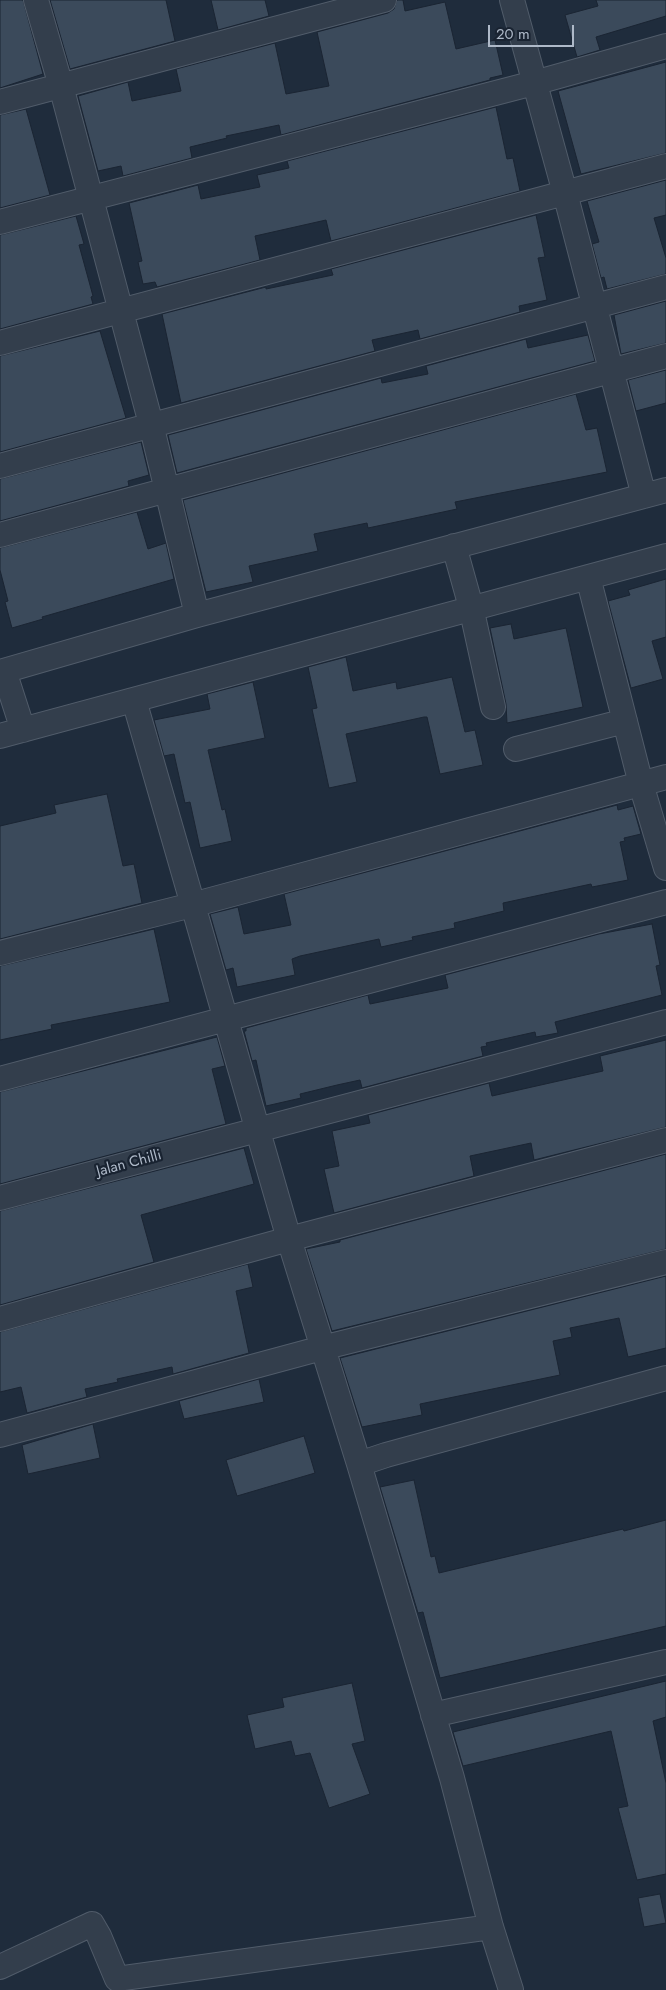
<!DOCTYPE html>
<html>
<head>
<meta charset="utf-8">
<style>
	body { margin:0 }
	#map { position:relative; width:666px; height:1990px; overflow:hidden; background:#1f2c3c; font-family:Jost,sans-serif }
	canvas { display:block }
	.scale { position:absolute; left:488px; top:25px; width:86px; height:22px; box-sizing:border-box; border:2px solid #aeb9c8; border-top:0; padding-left:6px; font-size:15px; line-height:18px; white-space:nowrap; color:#aeb9c8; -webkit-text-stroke:4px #192331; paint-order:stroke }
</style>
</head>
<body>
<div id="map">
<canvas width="666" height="1990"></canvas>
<div class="scale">20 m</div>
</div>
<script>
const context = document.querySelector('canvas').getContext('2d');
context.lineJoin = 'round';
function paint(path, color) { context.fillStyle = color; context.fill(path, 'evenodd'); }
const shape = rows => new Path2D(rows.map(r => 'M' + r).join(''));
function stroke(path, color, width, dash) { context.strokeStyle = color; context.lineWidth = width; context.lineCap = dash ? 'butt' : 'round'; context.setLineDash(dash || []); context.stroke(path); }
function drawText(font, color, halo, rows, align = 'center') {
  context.font = font + ' Jost,sans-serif'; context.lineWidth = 4.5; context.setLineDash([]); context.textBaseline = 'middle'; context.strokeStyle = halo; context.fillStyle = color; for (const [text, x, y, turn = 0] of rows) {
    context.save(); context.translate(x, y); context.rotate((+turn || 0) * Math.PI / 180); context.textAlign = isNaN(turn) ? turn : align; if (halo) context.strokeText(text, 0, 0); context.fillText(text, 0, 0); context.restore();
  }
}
const building = shape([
	[0,0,23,0,43,74,0,88,0,0],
	[50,0,166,0,175,41,70,69,50,0],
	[211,0,265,0,269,16,218,30,211,0],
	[397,0,403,0,405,11,445,2,456,49,495,40,503,75,490,78,490,80,281,135,279,125,226,136,227,138,190,147,192,158,123,176,121,166,98,171,78,96,128,82,132,101,181,91,176,69,275,43,286,94,329,86,317,32,388,13,394,9,397,0],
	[596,0,666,0,666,16,596,37,600,50,577,57,565,15,598,6,596,0],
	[666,62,666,153,581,174,558,91,666,62],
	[496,107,507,159,513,158,520,191,331,241,326,220,255,236,260,260,157,287,155,282,143,284,138,262,142,261,129,203,198,185,201,199,260,187,257,175,289,168,287,161,496,107],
	[26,109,50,195,0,208,0,115,26,109],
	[666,180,666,215,654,218,666,258,666,274,607,289,604,277,601,278,592,244,599,242,587,201,666,180],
	[536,215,545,257,538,258,547,300,519,306,520,312,420,339,418,330,372,340,375,351,181,403,162,314,266,287,266,289,333,275,331,269,536,215],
	[76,216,84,244,79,245,93,296,91,297,93,304,0,329,0,235,76,216],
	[666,301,666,343,621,354,614,315,666,301],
	[100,331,126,418,0,452,0,356,100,331],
	[588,335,595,361,177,473,168,435,381,378,382,383,428,374,426,366,526,339,528,348,588,335],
	[666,370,666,403,636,411,628,380,666,370],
	[576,394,586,430,597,428,607,472,455,502,457,509,368,528,367,523,314,534,318,551,249,566,253,582,206,592,183,500,576,394],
	[141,442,149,475,128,481,129,486,0,521,0,479,141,442],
	[137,512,148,549,166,543,174,579,42,617,43,619,12,628,5,602,8,601,0,570,0,548,137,512],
	[666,579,666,637,652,641,663,679,631,688,608,601,630,595,628,590,666,579],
	[511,624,514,639,566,628,583,707,507,723,506,704,490,628,511,624],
	[346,657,353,691,396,682,397,689,452,677,465,732,475,730,483,765,440,774,427,717,424,717,346,734,357,782,329,788,312,709,317,708,308,667,346,657],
	[253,682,265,738,208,750,222,810,225,809,232,841,200,848,190,802,185,803,174,754,164,756,154,720,210,709,207,694,253,682],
	[107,794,123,866,134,864,142,903,0,939,0,826,56,813,54,805,107,794],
	[617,805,618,810,633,806,641,834,624,838,625,841,620,842,628,880,592,887,591,884,503,903,504,911,454,923,455,928,412,937,413,940,381,947,379,939,300,956,292,959,295,975,237,987,233,968,226,970,210,914,238,907,244,934,291,925,284,894,617,805],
	[652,924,660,965,656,966,662,995,555,1022,558,1033,536,1037,535,1032,486,1043,487,1046,481,1047,483,1056,362,1088,360,1080,337,1085,300,1094,301,1098,266,1106,256,1060,252,1061,244,1031,246,1031,246,1028,368,995,370,1004,448,988,445,975,599,934,652,924],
	[154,929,170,1002,51,1025,52,1029,0,1040,0,966,154,929],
	[217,1037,225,1066,212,1069,226,1124,0,1184,0,1092,217,1037],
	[666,1040,666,1127,534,1160,531,1143,470,1156,474,1176,334,1213,324,1169,339,1166,332,1131,370,1123,368,1115,489,1083,492,1096,603,1071,600,1056,666,1040],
	[244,1148,254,1184,141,1215,154,1262,0,1305,0,1211,244,1148],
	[666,1154,666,1249,332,1331,306,1249,340,1242,340,1240,666,1154],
	[248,1264,253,1287,236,1291,249,1353,173,1374,172,1367,117,1379,118,1382,85,1389,87,1397,27,1413,21,1387,0,1392,0,1332,248,1264],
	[666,1276,666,1348,628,1357,619,1318,570,1328,572,1337,553,1341,560,1375,420,1404,422,1415,362,1427,340,1358,666,1276],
	[259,1379,264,1402,184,1419,179,1401,259,1379],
	[93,1424,100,1458,28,1474,22,1445,93,1424],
	[304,1436,315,1473,237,1496,226,1460,304,1436],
	[414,1480,431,1557,435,1556,439,1573,623,1529,624,1531,666,1520,666,1626,440,1678,423,1612,418,1613,380,1487,414,1480],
	[666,1681,666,1717,653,1721,666,1783,666,1874,637,1880,618,1808,628,1806,611,1731,463,1766,453,1732,666,1681],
	[352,1683,365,1741,352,1744,370,1794,329,1808,310,1753,295,1756,291,1741,255,1749,247,1715,284,1707,282,1698,352,1683],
	[660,1894,666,1923,644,1927,638,1898,660,1894]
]);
paint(building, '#3b4a5b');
stroke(building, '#1b2533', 1);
const minor = shape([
	[36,0,61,86,151,424,197,615],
	[512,0,565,193,644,496],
	[0,102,384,0],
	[0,222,534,83,666,46],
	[0,343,666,166],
	[0,466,666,287],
	[0,535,666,356],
	[454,546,471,607,493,707],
	[588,577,641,784,666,868],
	[4,671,23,730],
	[0,672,197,615,666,490],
	[134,700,289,1239,359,1464,452,1778,491,1927,511,1990],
	[0,736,666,556],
	[516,749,625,721],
	[0,953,192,905,666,777],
	[0,1079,666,902],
	[0,1198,666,1022],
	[0,1319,289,1239,666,1140],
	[0,1435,322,1348,666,1262],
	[359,1464,386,1455,666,1378],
	[433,1715,666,1662],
	[0,1967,92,1924,99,1936,117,1979,491,1927]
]);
stroke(minor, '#515c6a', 26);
stroke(minor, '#333e4c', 24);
drawText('15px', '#aeb9c8', '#192331', [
	["Jalan Chilli",129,1164,-15]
]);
</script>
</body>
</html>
